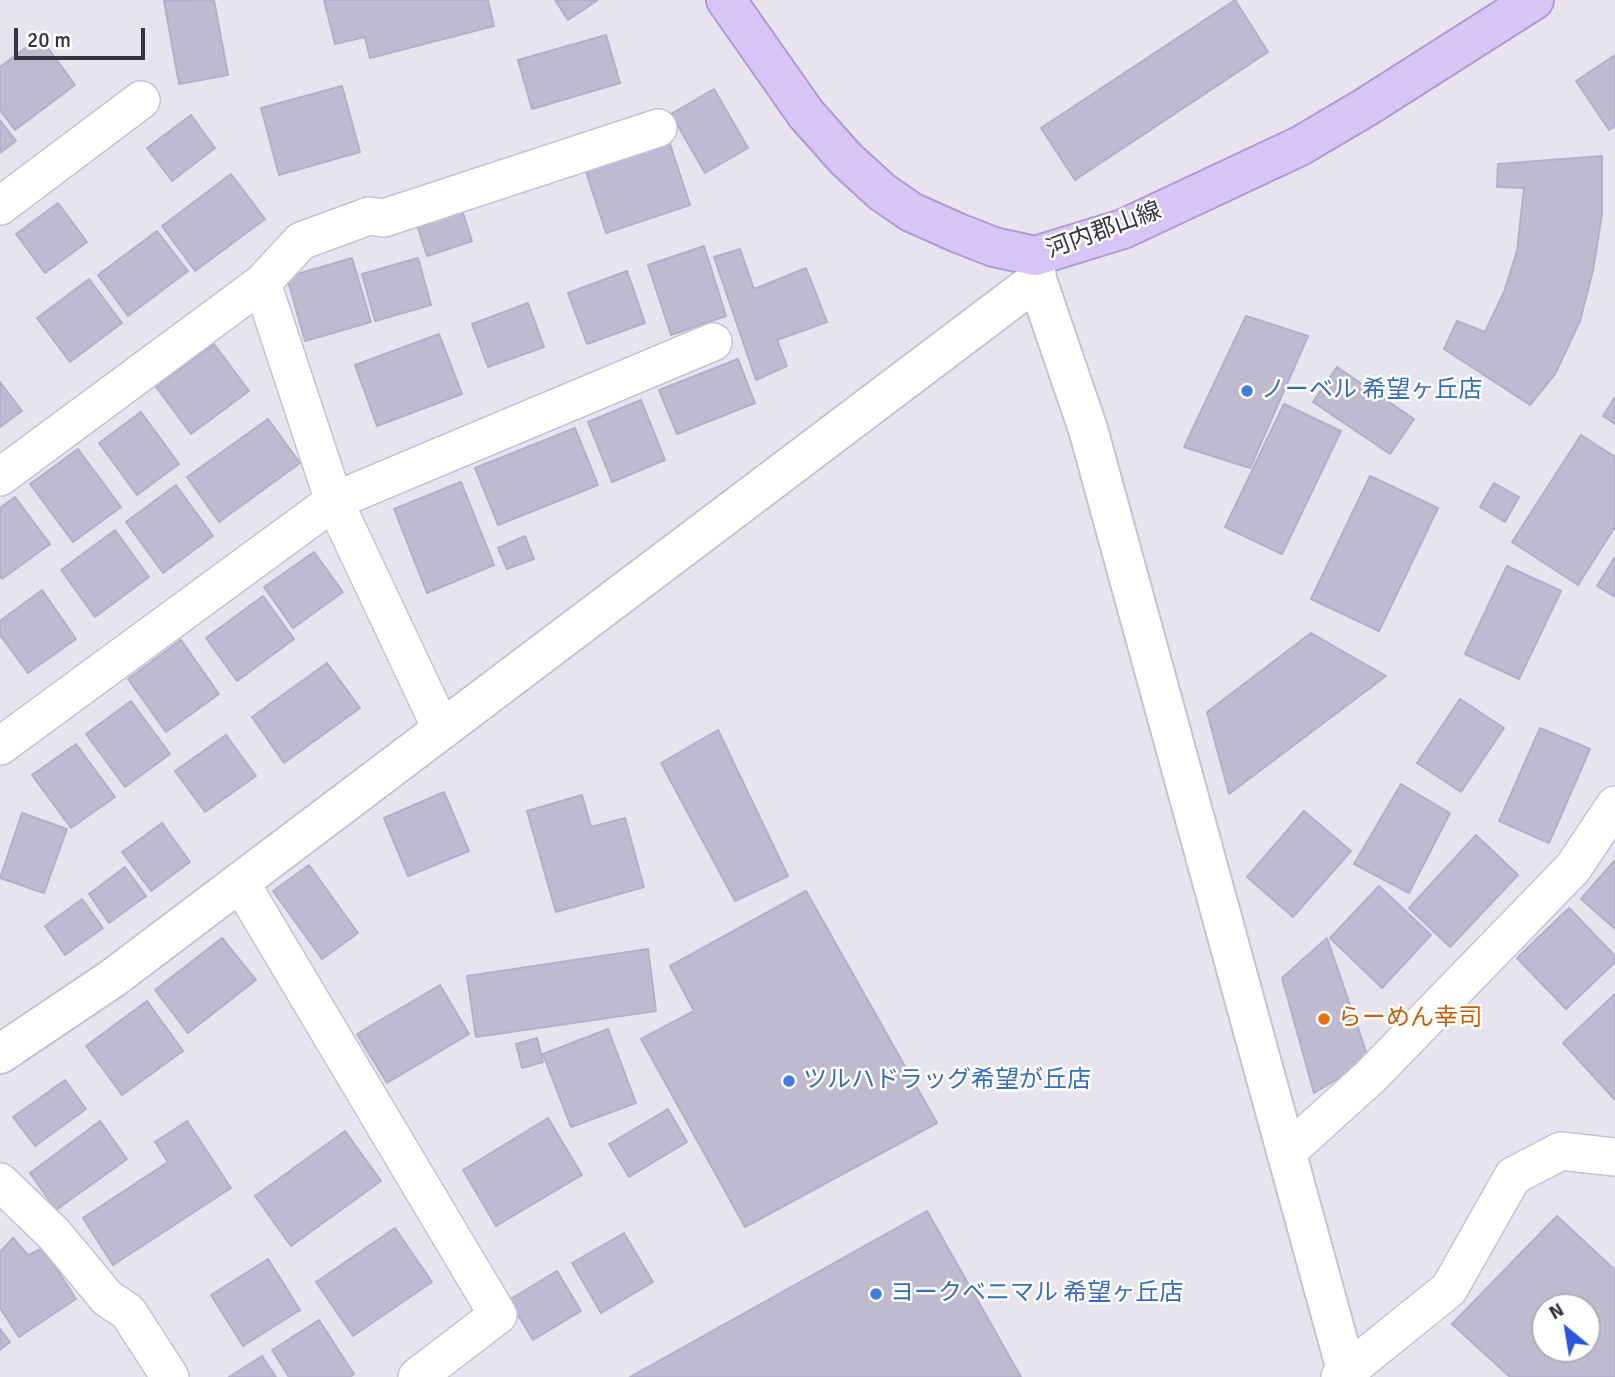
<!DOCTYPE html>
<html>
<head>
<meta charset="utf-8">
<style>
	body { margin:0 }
	#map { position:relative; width:1615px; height:1377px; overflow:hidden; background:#e7e4f0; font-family:Signika,sans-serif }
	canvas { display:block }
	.north { position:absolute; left:1531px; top:1293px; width:70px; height:70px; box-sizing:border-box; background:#fff; border:2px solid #afaeb3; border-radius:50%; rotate:330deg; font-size:19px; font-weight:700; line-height:28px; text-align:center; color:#373441 }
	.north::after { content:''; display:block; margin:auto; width:24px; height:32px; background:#2858e3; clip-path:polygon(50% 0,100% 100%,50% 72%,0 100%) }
	.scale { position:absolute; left:14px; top:28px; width:131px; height:32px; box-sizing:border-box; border:4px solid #373441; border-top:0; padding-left:9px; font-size:21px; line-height:24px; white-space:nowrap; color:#373441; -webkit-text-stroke:5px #fff; paint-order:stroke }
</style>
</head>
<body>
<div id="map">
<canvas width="1615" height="1377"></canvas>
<div class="north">N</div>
<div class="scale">20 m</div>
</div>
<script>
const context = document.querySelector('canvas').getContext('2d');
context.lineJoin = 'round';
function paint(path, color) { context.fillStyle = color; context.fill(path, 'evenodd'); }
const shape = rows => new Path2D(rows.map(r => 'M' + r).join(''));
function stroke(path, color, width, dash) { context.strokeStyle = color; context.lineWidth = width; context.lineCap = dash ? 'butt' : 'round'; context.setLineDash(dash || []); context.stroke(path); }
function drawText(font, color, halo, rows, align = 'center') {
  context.font = font + ' Signika,"Noto Sans JP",sans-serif'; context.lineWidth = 5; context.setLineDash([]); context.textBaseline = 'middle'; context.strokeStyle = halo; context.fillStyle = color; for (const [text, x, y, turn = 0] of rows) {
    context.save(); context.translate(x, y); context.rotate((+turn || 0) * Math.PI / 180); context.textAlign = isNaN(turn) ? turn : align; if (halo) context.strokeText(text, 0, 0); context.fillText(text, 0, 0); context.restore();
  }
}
const building = shape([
	[214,0,228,75,179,84,164,1,214,0],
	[324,0,488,0,494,26,370,58,365,37,335,44,324,0],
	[555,0,598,0,568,20,555,0],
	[1235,0,1268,52,1075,180,1041,128,1235,0],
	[606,35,620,83,532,109,518,60,606,35],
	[40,37,75,85,15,130,0,110,0,67,40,37],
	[1615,55,1615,126,1609,130,1576,81,1615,55],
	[342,86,360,152,279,175,261,108,342,86],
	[714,89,748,148,705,173,671,114,714,89],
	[191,115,215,148,172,181,147,148,191,115],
	[0,120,16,141,0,153,0,120],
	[669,141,690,205,606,233,585,169,669,141],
	[1602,156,1602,214,1593,270,1580,321,1555,374,1530,405,1444,349,1457,321,1485,332,1504,292,1517,251,1524,188,1497,187,1498,164,1602,156],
	[231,174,265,219,195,271,162,226,231,174],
	[459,201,472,241,427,256,414,216,459,201],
	[58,203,87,242,45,273,16,234,58,203],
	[157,231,188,271,128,316,98,275,157,231],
	[704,246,726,316,671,335,648,265,704,246],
	[740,249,754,289,806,268,827,322,777,340,787,366,756,380,714,257,740,249],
	[352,258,371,322,305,341,287,277,352,258],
	[418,258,431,305,375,321,362,274,418,258],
	[627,271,645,323,587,344,568,293,627,271],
	[89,279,122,323,70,362,37,318,89,279],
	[528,303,544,347,488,367,472,324,528,303],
	[1246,316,1308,336,1250,468,1184,447,1246,316],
	[439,334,462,394,377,426,355,365,439,334],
	[214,344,249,391,191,434,156,387,214,344],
	[738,359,755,403,677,434,659,390,738,359],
	[1337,367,1414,419,1390,454,1313,402,1337,367],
	[0,382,22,411,0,427,0,382],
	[1615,397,1615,424,1603,416,1615,397],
	[641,400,665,460,612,482,588,422,641,400],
	[1284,404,1341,431,1282,554,1225,527,1284,404],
	[141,412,179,464,137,495,99,443,141,412],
	[268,419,300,463,219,522,187,477,268,419],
	[575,428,598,485,498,525,475,468,575,428],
	[1581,435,1615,457,1615,527,1578,585,1512,542,1581,435],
	[78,449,121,507,73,542,30,484,78,449],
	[1370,476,1438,508,1379,631,1311,599,1370,476],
	[461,482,494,565,427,593,394,509,461,482],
	[1494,483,1519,497,1505,522,1480,507,1494,483],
	[176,485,213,536,163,573,126,522,176,485],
	[15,497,50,544,2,579,0,576,0,508,15,497],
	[115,530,149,577,95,617,61,570,115,530],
	[525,536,534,559,507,569,498,548,525,536],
	[314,552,343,592,293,628,264,587,314,552],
	[1615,557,1615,597,1597,586,1615,557],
	[1507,566,1561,591,1519,679,1465,654,1507,566],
	[42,590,76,639,28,673,0,635,0,621,42,590],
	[263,596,294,639,237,681,206,638,263,596],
	[1311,633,1386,676,1229,794,1207,712,1311,633],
	[181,640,219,694,166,732,128,679,181,640],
	[327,663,360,708,284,763,252,717,327,663],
	[1460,699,1504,728,1461,792,1417,763,1460,699],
	[131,701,170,754,125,787,86,734,131,701],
	[1540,728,1590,749,1549,843,1499,821,1540,728],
	[718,730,788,876,735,901,661,763,718,730],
	[226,735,256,776,205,812,175,771,226,735],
	[76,744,115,797,71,828,32,775,76,744],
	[1401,784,1450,813,1409,893,1354,864,1401,784],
	[444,792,469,851,408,876,384,818,444,792],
	[582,795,591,827,625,818,644,887,556,912,527,811,582,795],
	[1304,811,1351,851,1293,917,1247,877,1304,811],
	[22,813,67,829,44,893,0,878,22,813],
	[162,823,190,862,151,891,122,852,162,823],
	[1476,835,1518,875,1450,947,1409,908,1476,835],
	[1615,860,1615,929,1581,899,1615,860],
	[309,865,358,933,322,959,273,891,309,865],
	[125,867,146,896,109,923,89,894,125,867],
	[1379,886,1431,935,1382,988,1330,938,1379,886],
	[806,891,937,1123,745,1227,641,1039,694,1011,670,966,806,891],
	[82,899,103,928,65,955,45,926,82,899],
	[1569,908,1615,956,1615,962,1566,1009,1517,958,1569,908],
	[222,938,256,980,188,1033,155,990,222,938],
	[1327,938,1369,1060,1314,1093,1282,978,1327,938],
	[648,949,656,1011,476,1037,467,976,648,949],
	[440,985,469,1034,387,1083,357,1034,440,985],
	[1615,994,1615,1100,1563,1043,1615,994],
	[147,1001,183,1051,122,1095,86,1046,147,1001],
	[608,1029,636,1103,571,1127,543,1054,608,1029],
	[537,1038,543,1062,522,1068,516,1044,537,1038],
	[65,1080,86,1109,35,1146,13,1117,65,1080],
	[668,1109,687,1142,629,1177,609,1144,668,1109],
	[548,1118,582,1175,496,1226,463,1170,548,1118],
	[100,1121,127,1159,56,1210,30,1173,100,1121],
	[187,1121,231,1188,113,1265,83,1218,168,1162,155,1142,187,1121],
	[345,1131,381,1181,291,1246,255,1196,345,1131],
	[927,1211,1021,1377,630,1377,927,1211],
	[1557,1216,1615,1270,1615,1377,1510,1377,1452,1324,1557,1216],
	[1545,1307,1587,1307,1587,1349,1545,1349,1545,1307],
	[395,1228,432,1282,353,1336,316,1282,395,1228],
	[624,1233,653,1282,601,1313,572,1263,624,1233],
	[13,1238,28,1255,43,1248,76,1299,19,1337,0,1308,0,1252,13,1238],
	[268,1259,300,1310,243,1346,211,1295,268,1259],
	[557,1271,581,1311,533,1340,509,1300,557,1271],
	[319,1320,354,1374,350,1377,289,1377,272,1350,319,1320],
	[0,1329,10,1342,0,1350,0,1329],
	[262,1356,276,1377,229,1377,262,1356]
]);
paint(building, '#bfbad0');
stroke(building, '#b4aeca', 2);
const minor = shape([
	[0,206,141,100],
	[262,283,301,241,369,216,384,218,658,128],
	[0,477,262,283,334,501,442,730],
	[0,746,334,501,713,342],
	[240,882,498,1315,417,1377],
	[1286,1153,1370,1077,1573,868,1615,805],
	[0,1182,54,1234,107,1298,128,1312,170,1377],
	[1340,1377,1449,1289,1513,1176,1561,1151,1615,1157]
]);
const tertiary = shape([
	[1037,280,1088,429,1348,1377],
	[0,1054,113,978,1037,280,1035,256]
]);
const secondary = shape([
	[726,0,806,114,846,159,882,192,911,212,958,233,994,247,1035,256,1123,229,1300,146,1366,107,1534,0]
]);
stroke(minor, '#c6c1d5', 40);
stroke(tertiary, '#c6c1d5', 42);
stroke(secondary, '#ad9cd1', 42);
stroke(minor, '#fff', 37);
stroke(tertiary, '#fff', 38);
stroke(secondary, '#d7c5f8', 38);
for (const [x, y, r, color] of [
	[1247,391,7,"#3f7fe0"],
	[1324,1019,7,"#e8710a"],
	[789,1081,7,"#3f7fe0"],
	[876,1294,7,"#3f7fe0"]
]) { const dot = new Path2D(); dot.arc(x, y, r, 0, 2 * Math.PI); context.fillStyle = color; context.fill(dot); stroke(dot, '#fff', 2.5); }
drawText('24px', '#373441', '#fff', [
	["河内郡山線",1104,231,-20]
]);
drawText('24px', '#366cbe', '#fff', [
	["ノーベル 希望ヶ丘店",1261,391],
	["ツルハドラッグ希望が丘店",803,1081],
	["ヨークベニマル 希望ヶ丘店",890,1294]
], 'left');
drawText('24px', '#c56008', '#fff', [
	["らーめん幸司",1338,1019]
], 'left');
</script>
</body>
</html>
